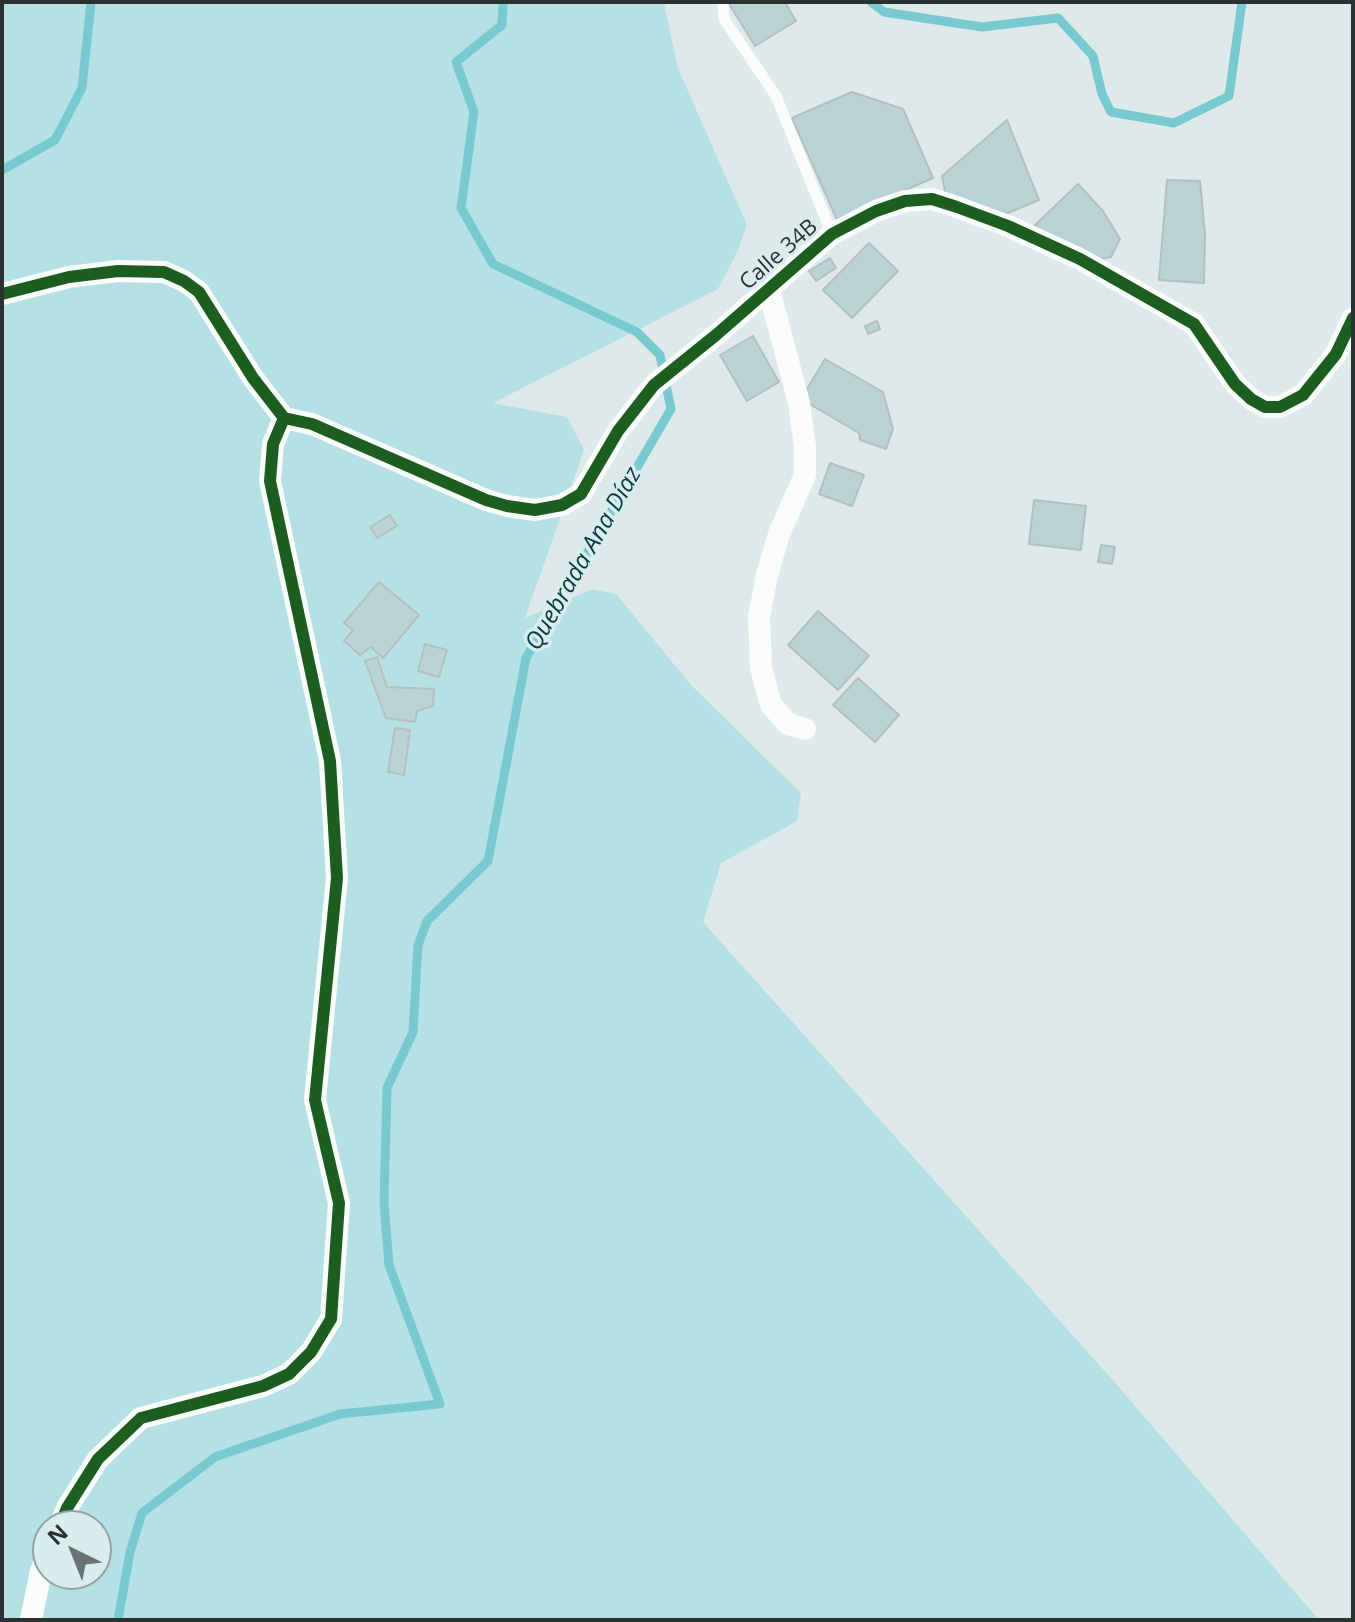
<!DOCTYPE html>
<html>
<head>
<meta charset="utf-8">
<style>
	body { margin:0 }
	#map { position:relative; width:1355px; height:1622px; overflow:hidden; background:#dee9ea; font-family:"Open Sans",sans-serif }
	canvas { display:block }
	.frame { position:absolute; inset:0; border:4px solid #2a3131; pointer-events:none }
	.north { position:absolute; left:32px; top:1510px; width:80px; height:80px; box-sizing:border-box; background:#daedee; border:2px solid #94a2a2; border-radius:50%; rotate:317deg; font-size:22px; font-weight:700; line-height:32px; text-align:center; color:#2a3131 }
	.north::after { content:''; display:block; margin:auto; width:28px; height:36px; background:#697172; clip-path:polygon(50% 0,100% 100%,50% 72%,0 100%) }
</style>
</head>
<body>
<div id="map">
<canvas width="1355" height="1622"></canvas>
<div class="frame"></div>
<div class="north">N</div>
</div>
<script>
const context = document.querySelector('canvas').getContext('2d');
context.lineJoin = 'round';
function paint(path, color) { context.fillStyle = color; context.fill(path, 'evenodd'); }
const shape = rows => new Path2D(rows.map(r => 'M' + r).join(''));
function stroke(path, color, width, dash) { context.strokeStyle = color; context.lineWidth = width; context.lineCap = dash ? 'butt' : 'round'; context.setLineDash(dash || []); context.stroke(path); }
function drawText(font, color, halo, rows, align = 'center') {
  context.font = font + ' "Open Sans",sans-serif'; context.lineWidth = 7; context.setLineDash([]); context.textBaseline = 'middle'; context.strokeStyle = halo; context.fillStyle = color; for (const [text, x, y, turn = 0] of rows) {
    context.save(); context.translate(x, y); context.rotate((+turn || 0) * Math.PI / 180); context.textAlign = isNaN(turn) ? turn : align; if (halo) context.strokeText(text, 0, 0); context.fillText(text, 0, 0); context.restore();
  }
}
paint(shape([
	[2,2,664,2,677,66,747,225,738,250,718,289,493,403,567,417,584,450,525,618,592,589,616,594,692,686,801,793,797,821,721,863,703,922,1118,1386,1319,1620,2,1620],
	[48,1526,96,1526,96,1574,48,1574]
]), '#b6e1e4');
stroke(shape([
	[871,2,884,12,982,27,1058,18,1093,56,1102,94,1111,112,1174,123,1229,96,1242,2],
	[2,170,55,140,82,88,91,2],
	[118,1620,130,1552,142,1513,215,1457,340,1414,440,1404,389,1265,384,1204,387,1088,413,1032,418,945,427,921,488,861,526,658,671,409,660,355,637,332,493,264,461,208,474,112,456,62,502,25,503,2]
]), '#78cad0', 9);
const building = shape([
	[728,2,785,2,796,21,755,46,728,2],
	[852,92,903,109,933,178,837,220,792,118,852,92],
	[1007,120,1039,200,1003,215,946,196,942,176,1007,120],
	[1167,180,1200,181,1205,235,1204,283,1159,280,1167,180],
	[1078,184,1103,211,1120,239,1111,257,1095,260,1034,226,1078,184],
	[869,243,898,271,852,318,823,290,869,243],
	[830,258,836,268,816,281,809,271,830,258],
	[877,321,880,329,868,334,865,326,877,321],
	[753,336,779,382,747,401,720,355,753,336],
	[825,359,883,392,893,429,886,449,860,440,859,433,801,399,825,359],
	[830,463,864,475,852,506,819,494,830,463],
	[1034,500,1086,506,1081,550,1029,544,1034,500],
	[390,515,397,526,377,538,370,527,390,515],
	[1101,545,1115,547,1112,564,1098,562,1101,545],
	[379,582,419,615,383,658,371,647,360,655,344,641,353,630,344,623,379,582],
	[818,611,869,656,838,690,788,645,818,611],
	[425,644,447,650,439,677,418,671,425,644],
	[377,657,387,687,434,689,433,706,417,711,415,722,386,718,365,661,377,657],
	[858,678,899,715,875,742,833,705,858,678],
	[395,728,410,730,404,775,388,772,395,728]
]);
paint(building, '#b9d3d5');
stroke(building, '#b6bfbf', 2);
stroke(shape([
	[723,2,724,19,776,96,832,234]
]), '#fafcfc', 11);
stroke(shape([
	[769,290,799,403,805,447,805,475,779,534,767,575,759,617,761,668,771,705,788,724,805,729],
	[2,294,69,277,118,271,164,272,184,281,199,292,253,378,284,418,312,424,486,500,507,506,535,510,562,505,581,494,618,431,654,385,716,335,832,234,876,211,905,201,932,199,957,207,1008,226,1080,259,1194,324,1235,384,1251,399,1265,407,1280,407,1303,395,1336,354,1353,318],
	[60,1526,67,1508,98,1459,141,1418,263,1386,289,1374,311,1352,331,1319,339,1203,315,1100,337,878,330,761,270,481,273,444,284,418],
	[31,1620,41,1571,48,1555]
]), '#fafcfc', 22);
stroke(shape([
	[2,294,69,277,118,271,164,272,184,281,199,292,253,378,284,418,312,424,486,500,507,506,535,510,562,505,581,494,618,431,654,385,716,335,832,234,876,211,905,201,932,199,957,207,1008,226,1080,259,1194,324,1235,384,1251,399,1265,407,1280,407,1303,395,1336,354,1353,318],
	[60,1526,67,1508,98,1459,141,1418,263,1386,289,1374,311,1352,331,1319,339,1203,315,1100,337,878,330,761,270,481,273,444,284,418]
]), '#1b5e20', 12);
drawText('22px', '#2a3131', '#daedee', [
	["Calle 34B",779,255,-41]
]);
drawText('italic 24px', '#063c40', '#daedee', [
	["Quebrada Ana Díaz",584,559,-60]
]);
</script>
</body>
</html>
